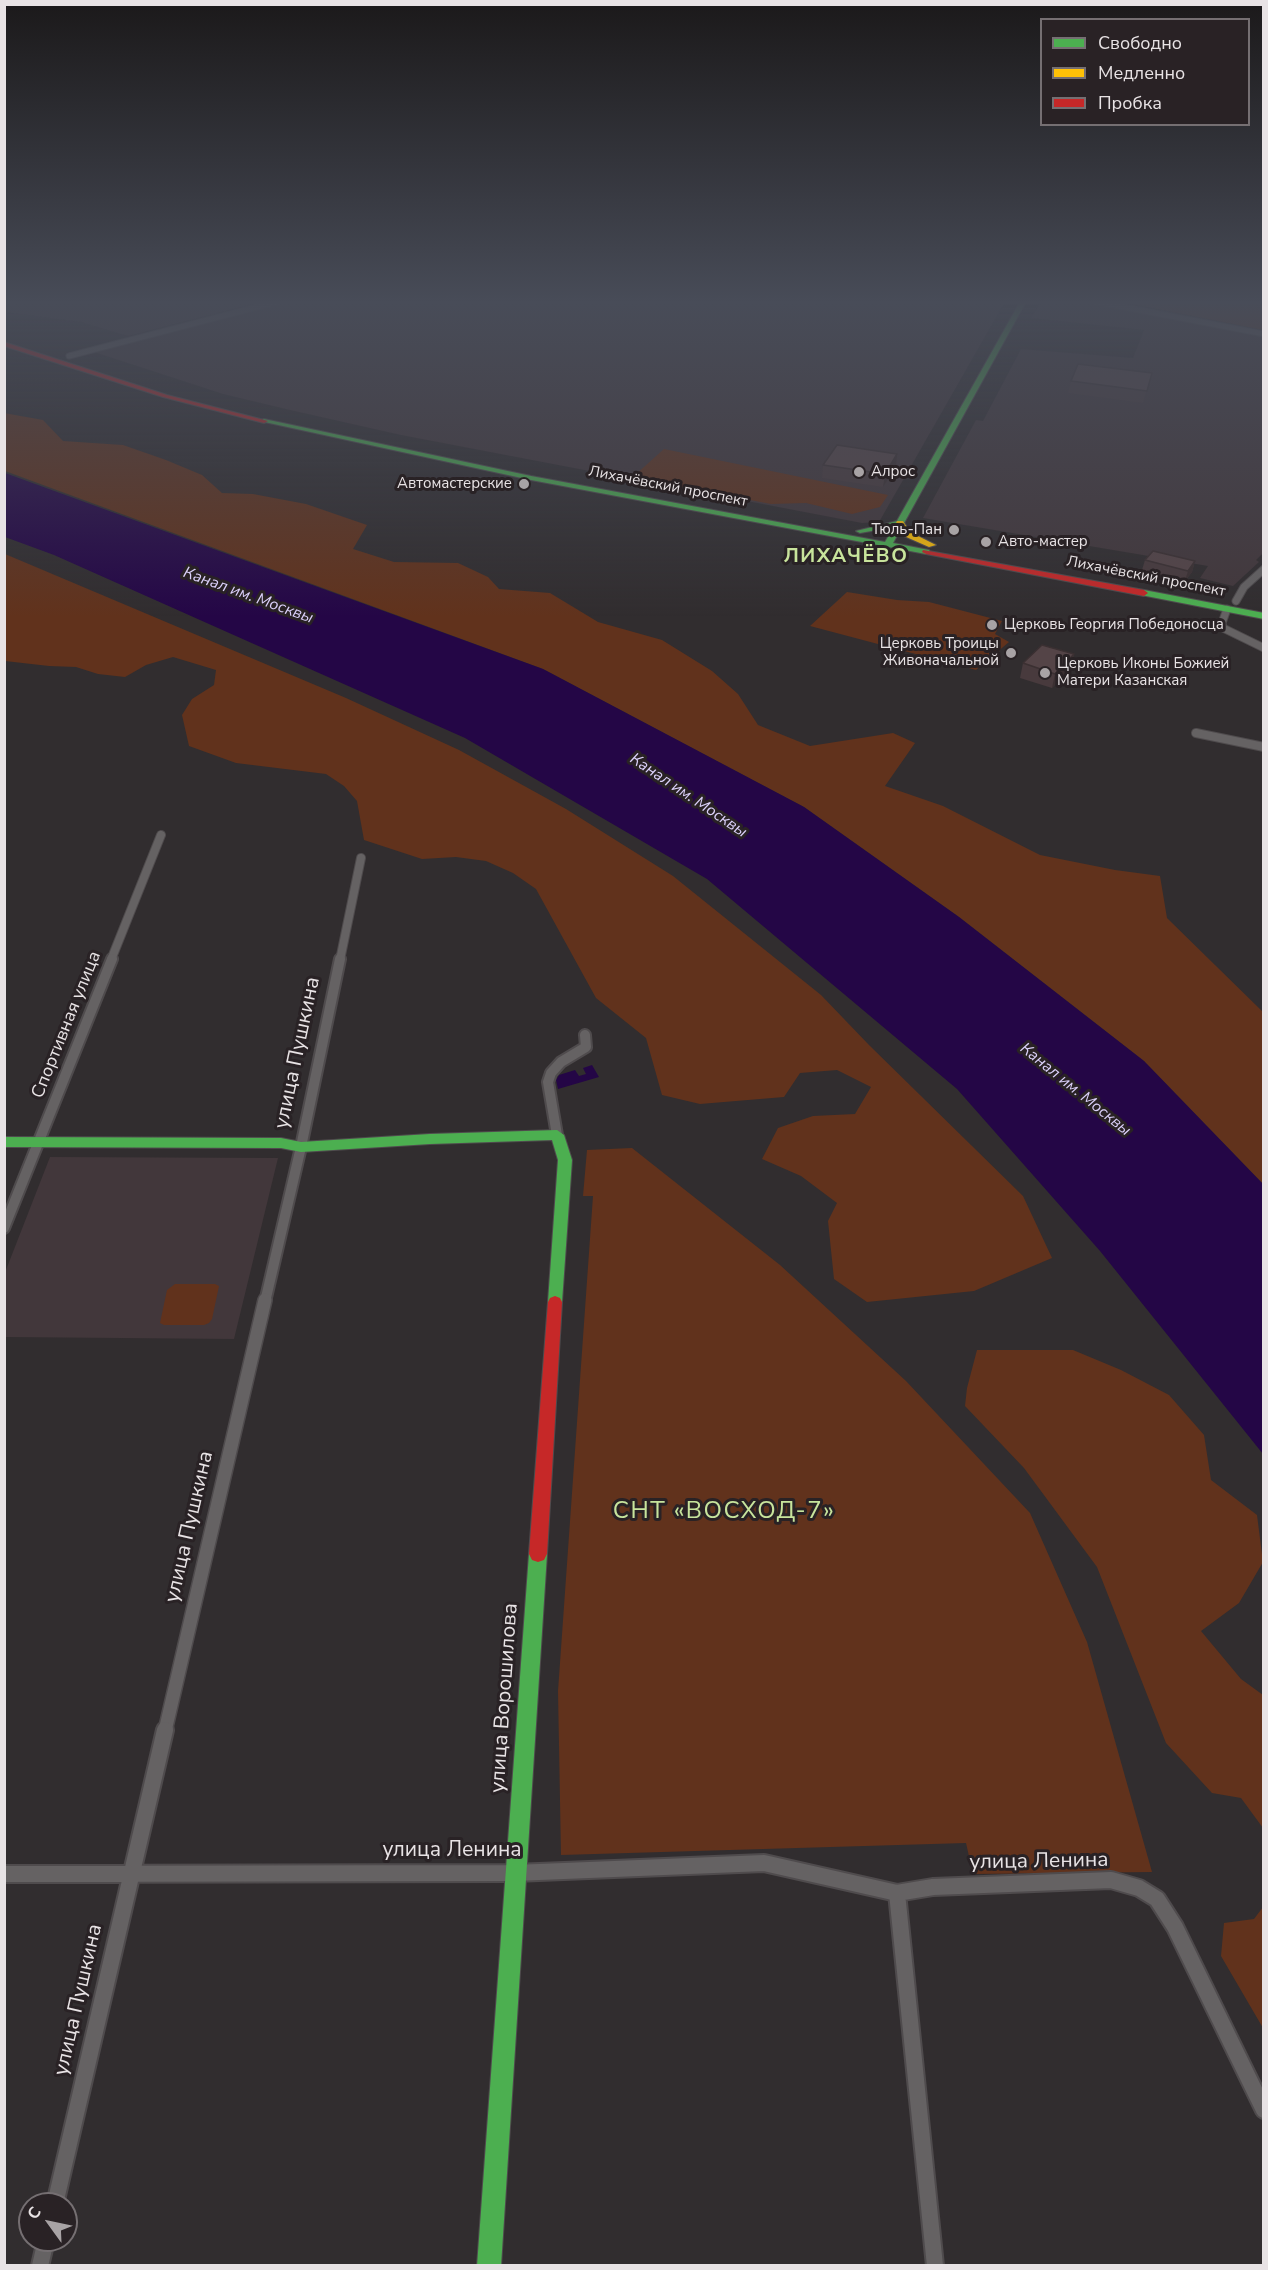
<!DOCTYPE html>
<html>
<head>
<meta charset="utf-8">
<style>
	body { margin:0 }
	#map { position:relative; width:1268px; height:2270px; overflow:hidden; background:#312d2f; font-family:"Nunito Sans",sans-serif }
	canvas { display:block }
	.frame { position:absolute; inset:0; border:6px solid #e8e3e5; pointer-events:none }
	.legend { position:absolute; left:1040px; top:18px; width:210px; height:108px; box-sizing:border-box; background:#292225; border:2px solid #756f72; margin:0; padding:8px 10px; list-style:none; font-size:18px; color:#e8e3e5 }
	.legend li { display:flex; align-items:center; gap:12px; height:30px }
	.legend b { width:30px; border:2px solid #756f72 }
	.north { position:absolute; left:18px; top:2192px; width:60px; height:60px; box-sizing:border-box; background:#292225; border:2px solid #756f72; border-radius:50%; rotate:303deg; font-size:16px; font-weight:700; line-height:24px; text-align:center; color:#e8e3e5 }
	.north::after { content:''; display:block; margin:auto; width:21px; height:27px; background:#a8a3a5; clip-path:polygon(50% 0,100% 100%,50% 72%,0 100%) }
</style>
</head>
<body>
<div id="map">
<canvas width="1268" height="2270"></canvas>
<div class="frame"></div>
<ul class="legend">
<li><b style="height:8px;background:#4caf50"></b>Свободно</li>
<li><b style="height:8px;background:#ffc107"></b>Медленно</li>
<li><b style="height:8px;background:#c62828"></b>Пробка</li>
</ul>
<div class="north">С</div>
</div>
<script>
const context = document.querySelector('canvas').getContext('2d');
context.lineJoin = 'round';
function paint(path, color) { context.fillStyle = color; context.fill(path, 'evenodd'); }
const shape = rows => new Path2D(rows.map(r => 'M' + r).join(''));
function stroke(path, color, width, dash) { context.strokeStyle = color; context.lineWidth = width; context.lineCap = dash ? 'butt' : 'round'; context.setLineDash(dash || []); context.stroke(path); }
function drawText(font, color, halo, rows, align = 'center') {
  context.font = font + ' "Nunito Sans",sans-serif'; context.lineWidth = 6; context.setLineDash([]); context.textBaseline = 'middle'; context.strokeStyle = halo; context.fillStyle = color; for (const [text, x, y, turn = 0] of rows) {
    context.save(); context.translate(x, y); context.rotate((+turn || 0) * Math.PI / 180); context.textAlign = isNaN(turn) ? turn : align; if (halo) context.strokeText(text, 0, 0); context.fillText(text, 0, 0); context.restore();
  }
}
paint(shape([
	[7,300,268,300,128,336,81,322,5,312,5,301],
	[297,300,1006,300,879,522,862,523,401,435,290,410,223,394,94,352],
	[1042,300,1075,300,1263,336,1263,553,1256,560,1259,562,1233,586,1200,578,1208,566,923,518,976,420,983,421,1021,349,1133,358,1144,330,1031,318],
	[50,1157,278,1158,234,1339,5,1337,4,1275]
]), '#42373b');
paint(shape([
	[1112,300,1263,300,1263,330],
	[4,413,43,420,63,441,123,445,166,460,202,475,222,493,253,494,306,504,367,525,353,549,394,562,458,563,488,577,499,589,550,593,598,622,662,640,712,671,738,694,758,725,810,746,893,733,915,743,885,786,943,806,1040,855,1115,870,1160,876,1167,918,1263,1012,1263,1184,1144,1061,959,917,804,807,543,669,5,471],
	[664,449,888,495,880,507,852,514,806,503,771,504,640,479,635,475],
	[5,554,346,698,459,750,566,809,673,876,821,995,869,1045,1023,1196,1052,1258,974,1291,867,1302,834,1279,828,1221,837,1203,801,1176,762,1159,778,1128,813,1116,855,1114,871,1087,837,1070,800,1073,784,1097,700,1104,662,1095,646,1038,596,998,536,889,513,873,486,861,456,857,422,859,364,840,357,801,344,786,326,774,236,763,189,746,182,715,192,699,214,685,216,670,173,657,146,665,125,677,98,674,76,667,49,666,5,661],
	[847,592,897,600,929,602,1002,621,995,634,1009,642,976,670,810,626],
	[632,1148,780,1265,906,1381,1030,1513,1087,1642,1152,1872,973,1874,966,1843,561,1855,558,1691,593,1196,583,1196,587,1150],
	[175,1284,215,1284,219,1286,212,1319,209,1323,204,1325,164,1325,160,1323,167,1290],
	[977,1350,1073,1350,1121,1370,1169,1395,1204,1435,1211,1480,1257,1515,1263,1562,1239,1603,1201,1631,1241,1679,1263,1695,1263,1828,1241,1798,1212,1793,1166,1743,1097,1567,1024,1468,965,1406,967,1388],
	[1263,1907,1263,2028,1221,1956,1224,1923,1254,1919]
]), '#61321c');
paint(shape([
	[5,473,543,669,804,807,959,917,1144,1061,1263,1184,1263,1454,1100,1251,957,1089,707,879,465,738,54,555,5,537],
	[592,1065,599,1077,558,1089,556,1080,559,1075,575,1070,579,1076,586,1074,583,1068]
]), '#240646');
const streetFar5 = shape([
	[1087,300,1264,334],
	[69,356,284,300]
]);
const streetFar4 = shape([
	[1236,601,1244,587,1264,569],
	[1227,609,1222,623,1223,628,1264,648]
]);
const streetFar3 = shape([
	[1196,733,1264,747],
	[111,960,161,835],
	[340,960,361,858]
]);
const streetFar2 = shape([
	[557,1135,548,1082,551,1073,561,1062,586,1047,585,1035],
	[4,1228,112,959],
	[265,1302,301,1147,340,959]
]);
const streetFar1 = shape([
	[165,1731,265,1300]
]);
const street = shape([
	[4,1874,514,1873,764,1863,897,1893,933,1887,1111,1880,1139,1888,1157,1899,1175,1927,1264,2110],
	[897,1893,935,2266],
	[55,2204,165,1730],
	[40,2266,46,2240]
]);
const fast = shape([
	[1021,300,1027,300,893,543,929,550,930,552,926,554,531,480,260,421,264,419,531,476,885,542,894,527,860,533,856,531,897,521,1021,300],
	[1144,590,1264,613,1264,619,1141,595,1141,591,1144,590],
	[557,1130,564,1135,572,1160,562,1302,560,1306,555,1308,550,1306,548,1302,558,1160,552,1140,430,1144,301,1152,281,1148,4,1147,4,1137,281,1138,301,1142,430,1134,557,1130],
	[538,1546,544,1548,547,1554,501,2266,477,2266,529,1554,532,1548,538,1546]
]);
const slow = shape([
	[897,521,903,521,910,532,936,545,929,547,904,536,896,523,897,521]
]);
const jam = shape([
	[4,342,167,395,268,421,264,423,163,397,4,346,4,342],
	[923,550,1144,590,1148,593,1144,596,926,554,922,552,923,550],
	[555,1296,560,1298,562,1302,547,1554,544,1560,538,1562,532,1560,529,1554,548,1302,550,1298,555,1296]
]);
stroke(streetFar5, '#4f4b4d', 7);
stroke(streetFar4, '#4f4b4d', 9);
stroke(streetFar3, '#4f4b4d', 10);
stroke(streetFar2, '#4f4b4d', 14);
stroke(streetFar1, '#4f4b4d', 16);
stroke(street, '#4f4b4d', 20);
stroke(fast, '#4f4b4d', 2);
stroke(slow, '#4f4b4d', 2);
stroke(jam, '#4f4b4d', 2);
stroke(streetFar5, '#656263', 5);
stroke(streetFar4, '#656263', 7);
stroke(streetFar3, '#656263', 8);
stroke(streetFar2, '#656263', 10);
stroke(streetFar1, '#656263', 13);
stroke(street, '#656263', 16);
paint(fast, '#4caf50');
paint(slow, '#ffc107');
paint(jam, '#c62828');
paint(shape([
	[1152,373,1143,403,1068,393,1071,381],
	[897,454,896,467,883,487,822,478,823,465],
	[1145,560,1195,561,1192,572,1185,581,1142,570],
	[1074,654,1070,669,1052,688,1020,678,1023,663]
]), '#483a3d');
paint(shape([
	[897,454,896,467,883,487,885,474],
	[1195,561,1192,572,1185,581,1188,571],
	[1074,654,1070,669,1052,688,1055,674]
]), '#3b3032');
const building = shape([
	[1078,364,1152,373,1147,391,1071,381,1078,364],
	[837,445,897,454,885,474,823,465,837,445],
	[1153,551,1195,561,1188,571,1145,560,1153,551],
	[1042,645,1074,654,1055,674,1023,663,1042,645]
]);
paint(building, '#544447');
stroke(building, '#3b3032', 1.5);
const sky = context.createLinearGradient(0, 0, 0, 617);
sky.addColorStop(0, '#1b191a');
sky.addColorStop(0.49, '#484c58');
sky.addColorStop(1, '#484c5800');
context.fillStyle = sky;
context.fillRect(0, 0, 1268, 617);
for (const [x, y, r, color] of [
	[859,472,6,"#a8a3a5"],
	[524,484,6,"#a8a3a5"],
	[954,530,6,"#a8a3a5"],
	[986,542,6,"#a8a3a5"],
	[992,625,6,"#a8a3a5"],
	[1011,653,6,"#a8a3a5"],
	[1045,673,6,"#a8a3a5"]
]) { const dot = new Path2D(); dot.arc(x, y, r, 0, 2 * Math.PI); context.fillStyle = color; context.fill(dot); stroke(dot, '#292225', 2); }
drawText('15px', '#e8e3e5', '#292225', [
	["Алрос",871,472],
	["Автомастерские",512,484,"right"],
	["Тюль-Пан",942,530,"right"],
	["Авто-мастер",998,542],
	["Церковь Георгия Победоносца",1004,625],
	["Церковь Троицы",999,644,"right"],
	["Живоначальной",999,661,"right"],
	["Церковь Иконы Божией",1057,664],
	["Матери Казанская",1057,681]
], 'left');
drawText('15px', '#e8e3e5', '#292225', [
	["Лихачёвский проспект",668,487,11],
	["Лихачёвский проспект",1146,577,11]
]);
drawText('italic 16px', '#dbd0fa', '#292225', [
	["Канал им. Москвы",248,596,20],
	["Канал им. Москвы",688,796,34],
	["Канал им. Москвы",1075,1090,39]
]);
drawText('18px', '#e8e3e5', '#292225', [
	["Спортивная улица",67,1025,-68]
]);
context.letterSpacing = '1.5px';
drawText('bold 20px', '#c8e49c', '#292225', [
	["ЛИХАЧЁВО",846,557]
]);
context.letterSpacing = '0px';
drawText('21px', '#e8e3e5', '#292225', [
	["улица Пушкина",298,1053,-78],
	["улица Пушкина",190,1527,-77],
	["улица Ворошилова",505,1698,-86],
	["улица Ленина",452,1851],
	["улица Ленина",1039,1862,-1],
	["улица Пушкина",79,2000,-77]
]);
context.letterSpacing = '1.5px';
drawText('24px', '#c8e49c', '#292225', [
	["СНТ «ВОСХОД-7»",724,1512]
]);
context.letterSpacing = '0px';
</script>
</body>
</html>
